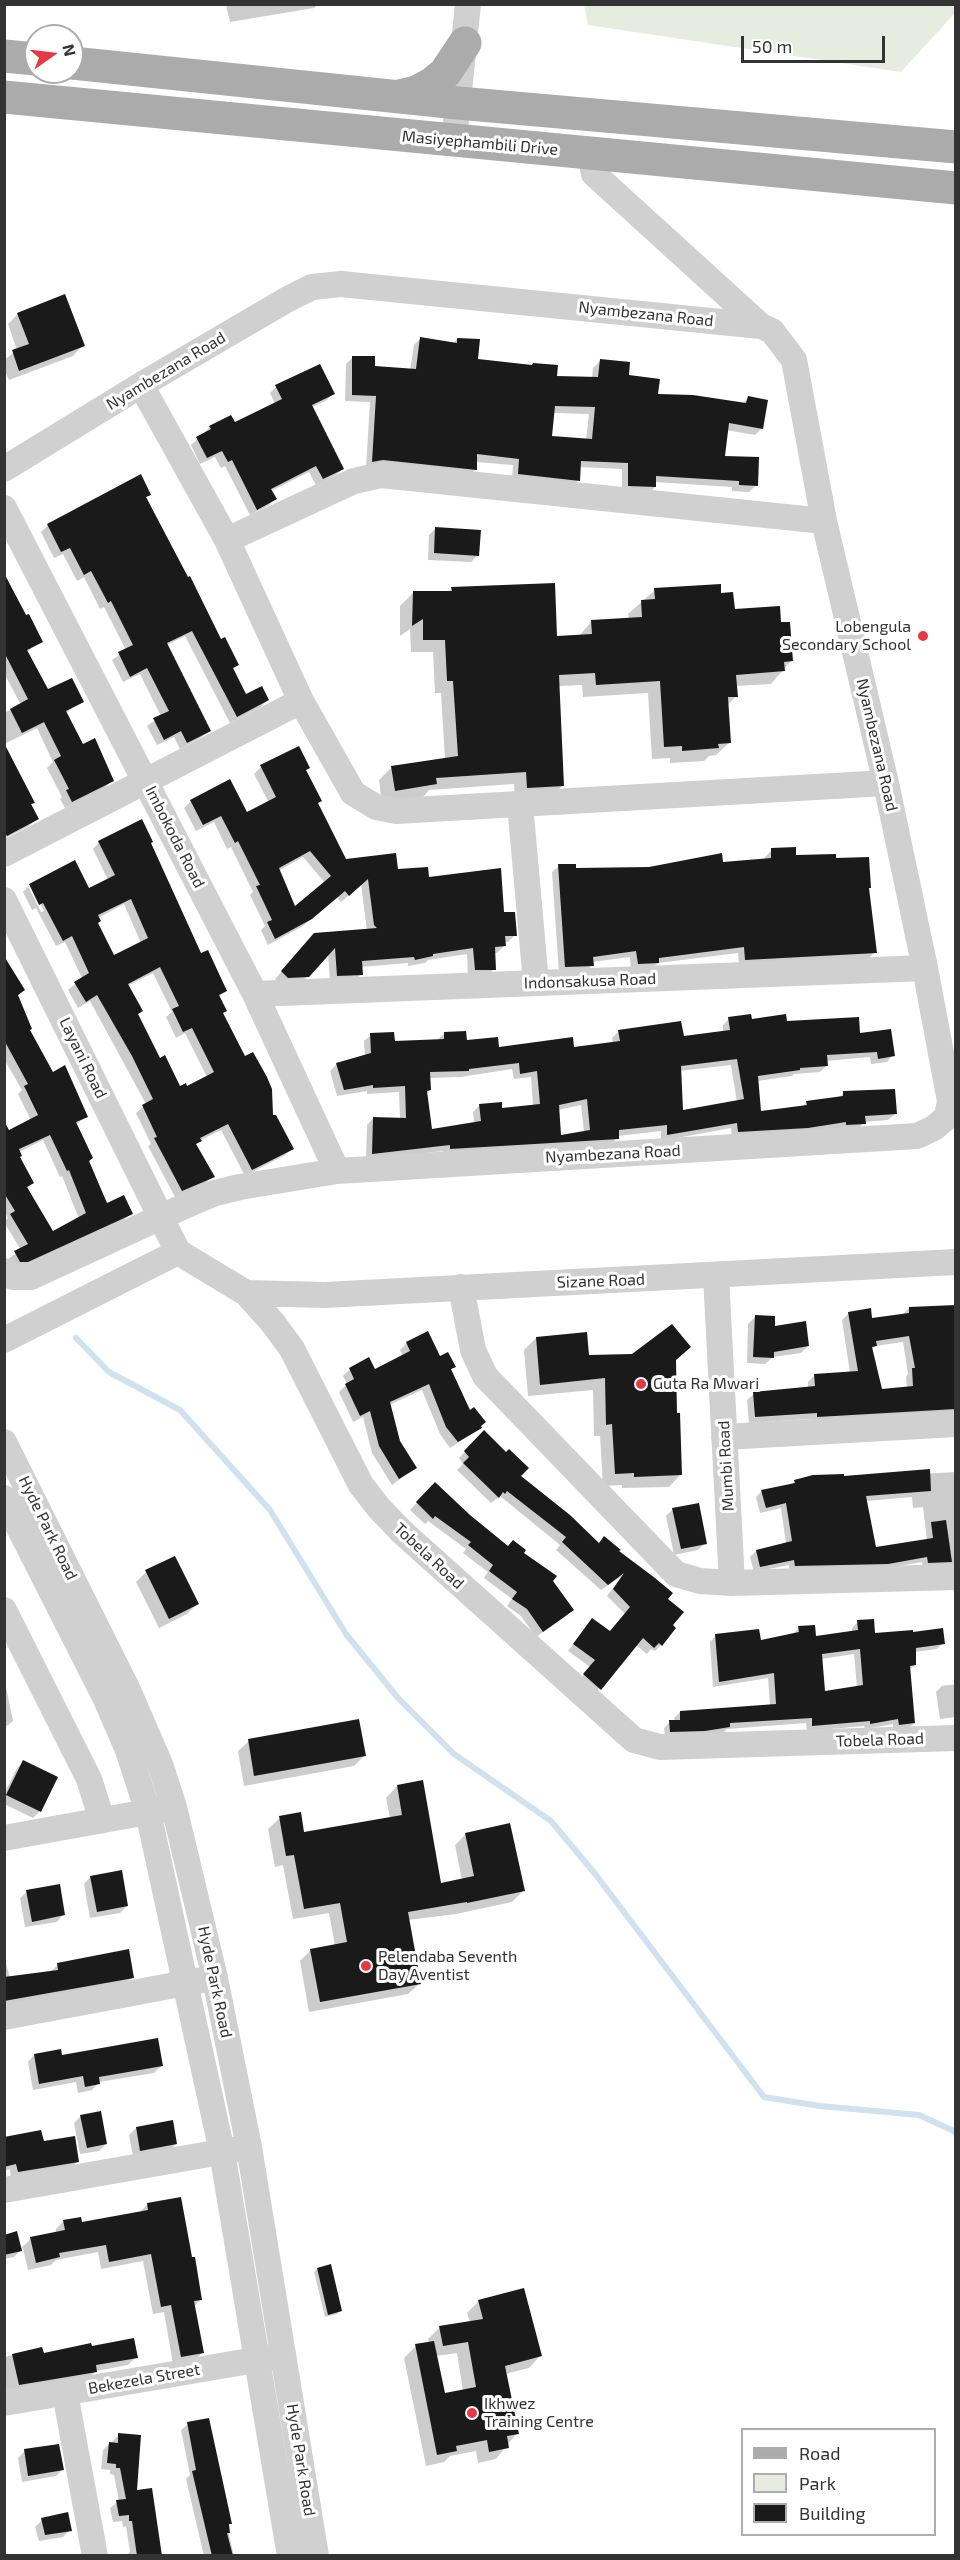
<!DOCTYPE html>
<html>
<head>
<meta charset="utf-8">
<style>
	body { margin:0 }
	#map { position:relative; width:960px; height:2560px; overflow:hidden; background:#fff; font-family:"Exo 2",sans-serif }
	canvas { display:block }
	.frame { position:absolute; inset:0; border:6px solid #333; pointer-events:none }
	.legend { position:absolute; left:741px; top:2428px; width:195px; height:108px; box-sizing:border-box; background:#fff; border:2px solid #adadad; margin:0; padding:8px 10px; list-style:none; font-size:18px; color:#333 }
	.legend li { display:flex; align-items:center; gap:12px; height:30px }
	.legend b { width:30px; border:2px solid #adadad }
	.north { position:absolute; left:24px; top:24px; width:60px; height:60px; box-sizing:border-box; background:#fff; border:2px solid #adadad; border-radius:50%; rotate:76deg; font-size:16px; font-weight:700; line-height:24px; text-align:center; color:#333 }
	.north::after { content:''; display:block; margin:auto; width:21px; height:27px; background:#e63946; clip-path:polygon(50% 0,100% 100%,50% 72%,0 100%) }
	.scale { position:absolute; left:741px; top:36px; width:144px; height:27px; box-sizing:border-box; border:3px solid #333; border-top:0; padding-left:8px; font-size:18px; line-height:21px; white-space:nowrap; color:#333; -webkit-text-stroke:4px #fff; paint-order:stroke }
</style>
</head>
<body>
<div id="map">
<canvas width="960" height="2560"></canvas>
<div class="frame"></div>
<ul class="legend">
<li><b style="height:8px;background:#ababab"></b>Road</li>
<li><b style="height:16px;background:#e6ecdf"></b>Park</li>
<li><b style="height:16px;background:#1a1a1a"></b>Building</li>
</ul>
<div class="north">N</div>
<div class="scale">50 m</div>
</div>
<script>
const context = document.querySelector('canvas').getContext('2d');
context.lineJoin = 'round';
function paint(path, color) { context.fillStyle = color; context.fill(path, 'evenodd'); }
const shape = rows => new Path2D(rows.map(r => 'M' + r).join(''));
function stroke(path, color, width, dash) { context.strokeStyle = color; context.lineWidth = width; context.lineCap = dash ? 'butt' : 'round'; context.setLineDash(dash || []); context.stroke(path); }
function drawText(font, color, halo, rows, align = 'center') {
  context.font = font + ' "Exo 2",sans-serif'; context.lineWidth = 6; context.setLineDash([]); context.textBaseline = 'middle'; context.strokeStyle = halo; context.fillStyle = color; for (const [text, x, y, turn = 0] of rows) {
    context.save(); context.translate(x, y); context.rotate((+turn || 0) * Math.PI / 180); context.textAlign = isNaN(turn) ? turn : align; if (halo) context.strokeText(text, 0, 0); context.fillText(text, 0, 0); context.restore();
  }
}
paint(shape([
	[955,4,955,13,901,72,588,25,584,5]
]), '#e6ecdf');
paint(shape([
	[318,4,314,8,230,22,226,5],
	[18,314,83,345,73,356,9,380,4,369,4,360,17,350,8,324],
	[421,338,453,344,457,339,477,360,483,363,557,366,556,377,592,378,593,368,600,361,656,395,742,404,748,398,762,428,755,435,726,430,724,458,756,485,749,492,732,491,732,487,655,482,655,487,648,494,622,492,622,469,579,467,578,480,571,487,512,481,513,465,476,462,476,469,469,476,366,468,370,402,345,401,346,364,353,357,373,368,410,370,414,345],
	[553,413,589,414,586,440,551,437],
	[276,387,333,393,327,400,312,407,343,469,336,475,316,485,309,472,271,491,275,499,268,506,250,515,225,466,221,468,215,457,200,464,191,445,210,427,234,424,275,404,270,393],
	[149,494,145,498,221,641,237,665,232,670,245,696,267,700,261,707,230,723,185,636,167,645,209,730,202,737,180,749,174,737,157,745,147,726,161,716,140,674,123,682,112,660,126,650,104,607,100,609,84,577,77,581,63,554,54,558,41,532,48,525],
	[436,528,478,555,471,562,428,560,429,535],
	[7,580,41,641,27,652,47,691,82,701,66,713,83,746,112,780,105,788,65,808,60,799,62,797,47,768,53,762,37,728,4,744,4,713,21,705,4,673,4,582],
	[452,588,556,638,579,636,591,622,629,619,628,614,655,590,720,595,733,611,780,624,791,661,771,684,735,686,736,696,727,706,729,743,716,755,709,756,704,761,670,763,670,758,652,759,648,693,583,697,582,685,558,686,562,786,549,799,515,801,514,784,429,790,423,797,382,803,379,780,392,767,445,759,441,693,435,693,433,652,411,652,410,629,400,636,400,606,413,593,448,593],
	[4,747,34,802,30,806,37,819,29,826,4,839],
	[261,767,305,771,320,801,317,804,346,861,427,879,502,914,515,935,508,942,504,942,504,946,497,953,493,953,494,969,487,976,468,977,467,954,428,960,425,963,408,966,408,963,361,967,361,974,354,981,330,982,328,953,301,983,281,984,275,979,307,942,367,931,361,884,341,902,337,897,303,926,268,945,261,930,265,926,250,895,253,892,231,847,227,849,214,822,196,831,184,808,191,801,246,814,269,803,254,774],
	[303,857,325,883,295,909,278,871],
	[99,842,149,844,201,955,225,991,219,997,222,1014,271,1116,292,1148,285,1155,245,1176,221,1130,201,1140,195,1145,213,1176,206,1183,175,1197,148,1146,151,1144,136,1113,146,1104,90,1001,78,1008,68,990,82,978,65,942,56,946,36,908,32,910,23,892,28,886,41,912,44,911,31,885,88,890,108,880,93,849],
	[124,904,141,943,113,957,97,924,98,918],
	[153,973,172,1012,166,1017,176,1038,185,1033,207,1077,186,1088,179,1088,159,1060,137,1015,127,986],
	[772,850,795,856,835,860,867,890,875,952,868,959,739,966,738,953,658,963,651,969,631,970,630,957,592,962,592,965,585,972,559,973,552,872,559,866,574,869,650,869,722,864,765,860,765,857],
	[4,972,23,990,17,996,28,1030,52,1074,86,1116,76,1125,106,1205,131,1213,124,1220,20,1268,13,1268,8,1259,21,1250,4,1222,8,1218,4,1211,4,1134,31,1120,18,1094,22,1090,4,1059],
	[43,1140,60,1177,62,1176,79,1219,52,1233,26,1189,32,1183,19,1157,19,1152],
	[729,1019,786,1023,859,1035,893,1055,887,1062,871,1064,870,1057,826,1061,826,1066,820,1072,794,1074,792,1076,757,1081,760,1113,802,1107,807,1102,838,1098,844,1093,895,1114,888,1120,864,1122,857,1130,732,1138,731,1128,661,1141,661,1131,618,1136,611,1145,444,1155,443,1151,366,1160,367,1125,373,1118,400,1119,399,1092,367,1094,367,1091,337,1096,330,1071,337,1064,365,1056,364,1041,371,1035,393,1042,437,1040,445,1033,466,1042,497,1049,573,1049,613,1044,612,1038,619,1031,682,1038,723,1032,723,1025],
	[731,1065,737,1102,682,1112,679,1071],
	[512,1069,514,1079,531,1077,533,1106,501,1110,479,1106,473,1112,474,1123,430,1130,426,1094,430,1090,429,1078,461,1077],
	[581,1105,584,1132,560,1137,558,1110],
	[956,1306,956,1414,811,1423,811,1419,749,1423,747,1400,754,1394,808,1389,808,1382,815,1375,850,1373,842,1320,848,1314,871,1320,902,1315,909,1308],
	[903,1342,908,1374,906,1377,907,1388,881,1391,871,1350,875,1346],
	[755,1317,773,1327,808,1346,801,1353,773,1357,765,1364,747,1363,748,1324],
	[536,1338,588,1357,674,1361,676,1415,681,1474,669,1487,622,1488,622,1485,603,1486,600,1436,594,1436,593,1390,528,1396,524,1350],
	[407,1343,454,1367,450,1370,470,1412,480,1428,450,1448,440,1434,422,1390,389,1405,399,1442,415,1468,392,1485,372,1453,363,1417,353,1422,339,1392,347,1384,343,1376,350,1369,375,1371,403,1356,400,1350],
	[484,1432,519,1476,598,1544,617,1551,666,1599,671,1625,661,1645,655,1651,651,1649,647,1654,636,1645,593,1695,578,1682,590,1667,568,1651,592,1620,610,1632,625,1614,607,1596,622,1576,601,1590,556,1550,560,1545,500,1496,491,1503,457,1470,463,1464,459,1458],
	[956,1472,956,1570,923,1568,922,1562,882,1569,789,1572,789,1565,754,1572,750,1557,756,1551,786,1544,781,1508,760,1513,756,1497,762,1491,790,1486,795,1481],
	[912,1497,913,1508,923,1507,927,1540,874,1549,866,1501],
	[435,1484,469,1516,508,1547,522,1553,552,1581,566,1616,536,1637,521,1616,507,1606,512,1599,484,1578,488,1572,463,1553,466,1549,428,1521,425,1524,410,1510],
	[673,1509,705,1543,698,1550,674,1555,666,1516],
	[146,1572,197,1604,187,1614,159,1628,136,1582],
	[858,1622,873,1634,912,1634,943,1643,937,1649,914,1652,915,1665,909,1670,914,1723,908,1729,893,1730,893,1724,865,1729,864,1726,807,1731,806,1723,727,1729,723,1733,665,1737,664,1728,670,1722,675,1722,674,1718,680,1712,770,1705,768,1678,713,1687,710,1642,716,1636,759,1642,793,1634,799,1628,814,1638,852,1632,852,1628],
	[854,1654,857,1687,824,1693,821,1659],
	[4,1678,13,1721,4,1728],
	[956,1684,956,1717,940,1719,936,1692,942,1686],
	[249,1741,364,1756,354,1766,244,1786,238,1751],
	[24,1761,40,1811,33,1818,4,1804,4,1794,17,1768],
	[397,1786,440,1884,462,1880,455,1845,466,1834,523,1891,512,1902,456,1914,408,1920,420,1983,408,1994,309,2012,300,1961,311,1950,335,1946,329,1913,293,1919,283,1865,275,1867,268,1829,280,1818,303,1834,390,1818,386,1798],
	[90,1877,127,1906,120,1913,90,1918,84,1884],
	[27,1892,63,1915,57,1922,25,1927,20,1898],
	[4,1957,10,1978,50,1972,58,1965,132,1977,125,1984,4,2006],
	[34,2055,60,2057,161,2066,154,2073,99,2082,92,2090,78,2093,76,2082,33,2090,28,2062],
	[81,2116,106,2144,99,2151,80,2154,74,2123],
	[136,2128,176,2144,169,2151,133,2157,129,2135],
	[4,2138,43,2143,78,2161,71,2168,11,2178,10,2169,4,2171],
	[148,2204,201,2299,194,2306,202,2353,194,2361,173,2364,164,2312,153,2314,143,2261,101,2269,98,2252,56,2260,51,2265,28,2270,23,2248,14,2257,4,2259,4,2236,20,2249,31,2239,56,2233,56,2229,64,2221,80,2224,139,2213],
	[317,2269,340,2311,337,2314,325,2317,314,2272],
	[479,2301,540,2356,529,2368,505,2374,517,2433,496,2459,478,2463,476,2451,450,2456,444,2462,426,2466,404,2358,416,2346,429,2343,428,2339,440,2327,470,2322,467,2313],
	[457,2353,463,2391,444,2395,436,2356],
	[90,2348,136,2357,128,2365,96,2371,88,2379,4,2391,4,2357,41,2349,43,2355],
	[188,2424,230,2523,227,2526,234,2556,204,2556,186,2479,190,2475,181,2430],
	[119,2435,135,2492,160,2556,125,2556,130,2552,126,2526,123,2527,122,2521,113,2522,110,2508,119,2501,114,2475,110,2474,110,2470,101,2469,103,2450],
	[25,2451,62,2470,56,2476,22,2482,18,2458],
	[42,2520,70,2530,63,2537,39,2541,35,2527]
]), '#0003');
stroke(shape([
	[76,1338,109,1372,180,1410,270,1510,346,1634,398,1698,454,1754,551,1821,596,1875,764,2097,820,2106,919,2115,956,2132]
]), '#cfe2ee', 6);
paint(shape([
	[65,294,85,346,19,371,12,350,29,344,17,313],
	[420,337,457,343,457,338,480,339,478,359,532,365,533,363,558,365,557,376,598,377,600,359,630,362,629,375,660,379,658,394,693,395,746,403,748,396,768,400,763,429,729,423,725,456,759,457,758,486,739,485,739,481,656,476,656,487,628,486,628,463,581,461,580,481,518,474,519,459,477,454,477,470,383,460,372,462,376,396,352,395,352,356,375,356,375,366,416,369],
	[555,406,595,407,592,439,552,436],
	[320,364,335,394,312,405,344,469,323,479,316,466,271,489,277,499,257,510,232,460,228,462,222,451,207,458,196,437,211,429,209,426,231,415,235,422,282,399,275,385],
	[141,474,151,495,146,497,188,577,190,576,221,639,225,637,239,665,233,668,246,694,262,686,269,700,237,717,192,631,167,643,211,731,187,743,181,731,164,740,153,718,169,711,147,668,130,677,118,652,133,645,111,601,108,603,91,571,84,575,70,548,61,552,47,524],
	[435,527,481,530,479,556,434,553],
	[4,573,26,615,29,614,43,642,27,650,48,689,72,678,84,702,66,711,83,744,95,738,114,781,72,802,66,790,69,789,54,760,61,756,44,722,22,733,10,709,28,699,4,652],
	[555,583,557,636,592,634,591,620,642,617,641,600,655,599,654,588,721,584,721,593,733,592,735,609,780,606,781,622,790,622,793,661,784,662,785,671,736,675,738,697,728,697,731,743,718,744,719,748,682,751,682,746,664,747,660,681,596,685,595,673,559,675,564,786,527,788,526,772,436,778,437,784,395,791,391,766,458,756,453,681,447,681,445,640,423,640,423,619,412,626,413,591,452,591,451,587],
	[4,743,35,803,31,804,39,819,7,836,4,832],
	[299,746,310,768,306,770,322,801,318,803,346,859,396,853,398,869,428,867,429,877,501,868,504,912,515,912,517,936,505,936,506,946,495,947,496,970,475,970,473,948,433,954,433,956,415,960,414,957,362,961,363,975,337,976,335,948,309,977,288,978,281,971,314,933,377,928,374,925,368,879,349,896,345,891,312,919,275,939,267,922,272,920,256,886,260,885,238,841,235,843,221,816,203,825,190,800,230,779,247,812,276,797,260,765],
	[310,851,331,876,295,906,279,868],
	[142,819,153,842,151,843,201,953,208,950,227,991,219,995,227,1011,223,1013,245,1056,253,1052,267,1077,272,1089,273,1115,276,1115,294,1149,252,1170,228,1124,200,1138,202,1141,196,1144,215,1177,182,1191,154,1138,157,1137,142,1105,153,1099,132,1056,97,995,86,1002,74,982,89,973,72,936,63,941,43,903,39,905,29,884,75,860,89,888,115,875,98,841],
	[131,899,148,938,114,955,98,923,101,921,98,915],
	[160,967,179,1006,172,1009,183,1032,192,1028,214,1072,187,1086,186,1083,180,1086,165,1055,160,1058,138,1014,143,1011,128,984],
	[796,847,796,855,836,854,836,858,869,857,871,888,869,888,877,953,745,960,744,947,659,958,659,963,638,964,636,951,593,957,594,966,565,967,558,864,576,864,576,868,649,867,722,853,723,862,771,858,771,848],
	[4,956,25,990,18,995,32,1029,30,1030,53,1072,65,1065,88,1117,76,1122,93,1158,89,1161,107,1203,124,1195,133,1214,28,1262,20,1262,14,1251,28,1244,10,1214,15,1211,4,1193,4,1121,9,1130,38,1115,24,1086,28,1084,4,1040],
	[50,1135,67,1171,69,1170,86,1213,53,1231,27,1187,34,1183,20,1157,22,1156,19,1149],
	[751,1014,752,1019,786,1014,787,1021,859,1017,860,1033,891,1029,895,1056,878,1059,877,1052,827,1055,828,1066,800,1068,800,1070,758,1076,761,1111,807,1105,806,1101,843,1096,843,1091,895,1089,897,1114,865,1116,866,1124,846,1125,846,1122,808,1128,738,1132,737,1123,667,1135,667,1125,619,1130,619,1139,450,1149,450,1145,372,1154,373,1117,406,1118,405,1086,373,1088,373,1085,344,1090,336,1063,371,1053,370,1033,394,1032,395,1041,444,1039,444,1032,466,1031,467,1040,498,1037,499,1047,573,1037,574,1047,620,1041,618,1030,681,1021,684,1036,730,1030,728,1017],
	[737,1059,744,1099,683,1110,681,1066],
	[519,1063,520,1074,537,1071,540,1104,502,1108,502,1102,479,1104,481,1121,432,1129,427,1091,431,1090,430,1072,469,1071,469,1069],
	[587,1099,590,1130,561,1135,559,1105],
	[956,1305,956,1409,817,1417,817,1413,755,1417,753,1392,815,1386,814,1374,858,1371,848,1312,871,1308,872,1318,909,1313,909,1307],
	[909,1336,915,1368,912,1368,913,1386,882,1389,872,1347,877,1346,876,1341],
	[755,1315,775,1316,775,1326,806,1321,809,1346,774,1352,774,1358,753,1357],
	[672,1324,691,1347,676,1360,677,1413,680,1413,682,1475,634,1477,634,1473,615,1474,612,1424,606,1425,605,1378,540,1385,536,1337,587,1332,589,1355,632,1354],
	[428,1331,440,1356,448,1352,456,1367,451,1369,470,1410,474,1407,486,1422,481,1426,482,1428,458,1442,446,1427,429,1384,390,1402,400,1441,417,1468,399,1479,379,1446,370,1411,360,1416,345,1384,354,1379,349,1368,369,1357,375,1369,410,1351,406,1342],
	[484,1430,506,1452,509,1449,529,1468,521,1476,570,1515,599,1543,604,1536,621,1550,619,1551,655,1578,673,1593,668,1599,684,1612,673,1625,676,1628,662,1646,659,1643,654,1648,643,1638,601,1690,583,1674,595,1660,573,1644,592,1618,610,1631,630,1607,613,1589,624,1573,608,1585,562,1542,566,1537,507,1491,505,1494,503,1492,499,1498,463,1463,469,1457,464,1451],
	[930,1469,931,1491,866,1496,876,1547,933,1538,931,1522,946,1520,952,1562,928,1563,927,1557,888,1564,795,1566,794,1560,760,1567,756,1550,792,1541,786,1503,766,1508,761,1490,795,1483,794,1480,813,1475,844,1474,844,1476],
	[435,1482,470,1515,508,1546,513,1540,526,1550,524,1553,557,1576,553,1581,574,1610,543,1632,527,1609,512,1599,517,1592,489,1571,493,1565,468,1545,471,1542,435,1516,433,1519,416,1502],
	[699,1503,707,1544,681,1549,672,1508],
	[175,1556,199,1604,169,1619,145,1570],
	[874,1619,875,1633,913,1630,913,1632,943,1628,945,1644,916,1648,916,1665,910,1666,915,1723,899,1725,898,1719,870,1724,870,1721,812,1726,812,1718,730,1723,730,1727,705,1731,670,1732,669,1720,680,1720,680,1711,776,1704,774,1673,719,1682,715,1634,759,1629,761,1640,799,1632,798,1626,815,1625,816,1636,858,1630,857,1620],
	[860,1649,863,1685,825,1691,822,1654],
	[359,1719,366,1756,254,1776,248,1739],
	[23,1760,58,1777,41,1812,6,1795],
	[423,1780,441,1883,474,1876,465,1833,510,1823,525,1891,467,1903,467,1902,408,1912,421,1984,320,2002,310,1949,347,1942,340,1903,304,1909,294,1855,286,1856,279,1816,301,1812,304,1832,402,1815,397,1785],
	[122,1870,128,1906,97,1912,90,1876],
	[60,1884,65,1915,32,1922,26,1890],
	[129,1949,134,1978,4,2001,4,1977,58,1970,57,1963],
	[158,2038,163,2066,99,2077,100,2084,85,2087,83,2076,39,2084,34,2054,61,2049,62,2055],
	[101,2111,107,2144,87,2148,80,2115],
	[173,2120,177,2144,140,2151,136,2127],
	[41,2130,44,2141,75,2136,79,2162,18,2172,16,2164,4,2167,4,2137],
	[181,2197,192,2257,195,2257,202,2300,194,2301,204,2353,181,2357,171,2305,161,2307,151,2254,109,2262,106,2245,59,2253,60,2257,36,2263,30,2237,65,2230,63,2220,81,2217,82,2222,148,2210,147,2203],
	[17,2231,22,2251,4,2255,4,2235],
	[331,2264,342,2311,328,2315,317,2268],
	[524,2288,542,2356,505,2366,519,2434,507,2436,509,2448,489,2452,487,2440,456,2446,457,2451,437,2455,415,2344,434,2341,445,2393,476,2387,468,2342,443,2346,439,2326,483,2319,478,2300],
	[134,2338,138,2358,96,2365,97,2372,19,2385,12,2354,42,2347,44,2353,91,2343,92,2346],
	[209,2418,232,2524,229,2524,230,2533,227,2533,233,2556,212,2556,192,2471,196,2470,187,2422],
	[118,2433,141,2435,137,2490,152,2488,162,2556,137,2556,132,2521,129,2521,129,2515,119,2516,116,2500,126,2499,120,2468,116,2468,116,2464,107,2463,109,2442,118,2443],
	[59,2444,64,2470,28,2476,24,2449],
	[68,2512,72,2531,45,2535,41,2518]
]), '#1a1a1a');
stroke(shape([
	[454,140,468,4],
	[590,153,594,174,761,326],
	[141,385,227,540,301,701,353,793,376,807,396,811,886,783],
	[4,469,141,385,288,299,312,287,341,284,761,326,772,331,794,360,824,521,886,783,925,968,950,1101,947,1117,934,1128,917,1136,337,1171,240,1187,215,1193,187,1205,31,1277,13,1277,4,1271],
	[4,508,255,994,337,1171],
	[227,540,354,481,381,475,824,521],
	[520,804,536,983],
	[4,854,301,701],
	[4,900,178,1252],
	[255,994,925,968],
	[716,1276,732,1583],
	[461,1287,473,1350,485,1376,676,1574,700,1581,732,1583,956,1577],
	[246,1293,325,1295,956,1262],
	[4,1340,178,1252,246,1293,273,1323,292,1349,361,1485,379,1508,402,1532,634,1740,660,1747,956,1738],
	[724,1437,956,1424],
	[4,1442,127,1688,160,1764,174,1807,215,1978,249,2147,316,2556],
	[4,1498,105,1697,128,1750,148,1812,222,2152,290,2556],
	[4,1610,89,1779,102,1820],
	[4,1838,164,1809],
	[4,2017,202,1980],
	[4,2190,238,2149],
	[65,2393,95,2556],
	[4,2403,273,2357]
]), '#d0d0d0', 26);
stroke(shape([
	[4,56,36,59],
	[72,63,458,103,956,147],
	[399,96,416,92,433,83,445,73,465,43],
	[4,97,956,188]
]), '#ababab', 33);
for (const [x, y, r, color] of [
	[923,636,6,"#e63946"],
	[641,1384,6,"#e63946"],
	[366,1966,6,"#e63946"],
	[472,2413,6,"#e63946"]
]) { const dot = new Path2D(); dot.arc(x, y, r, 0, 2 * Math.PI); context.fillStyle = color; context.fill(dot); stroke(dot, '#fff', 2); }
drawText('16px', '#333', '#fff', [
	["Masiyephambili Drive",480,143,5],
	["Nyambezana Road",646,314,6],
	["Nyambezana Road",166,371,-31],
	["Nyambezana Road",877,745,77],
	["Imbokoda Road",175,837,63],
	["Indonsakusa Road",590,981,-2],
	["Layani Road",83,1058,64],
	["Nyambezana Road",613,1154,-3],
	["Sizane Road",601,1281,-2],
	["Mumbi Road",726,1466,-93],
	["Hyde Park Road",48,1528,64],
	["Tobela Road",429,1556,43],
	["Tobela Road",880,1740,-2],
	["Hyde Park Road",215,1982,78],
	["Bekezela Street",144,2379,-10],
	["Hyde Park Road",301,2460,81]
]);
drawText('16px', '#333', '#fff', [
	["Lobengula",911,627,"right"],
	["Secondary School",911,645,"right"],
	["Guta Ra Mwari",653,1384],
	["Pelendaba Seventh",378,1957],
	["Day Aventist",378,1975],
	["Ikhwez",484,2404],
	["Training Centre",484,2422]
], 'left');
</script>
</body>
</html>
